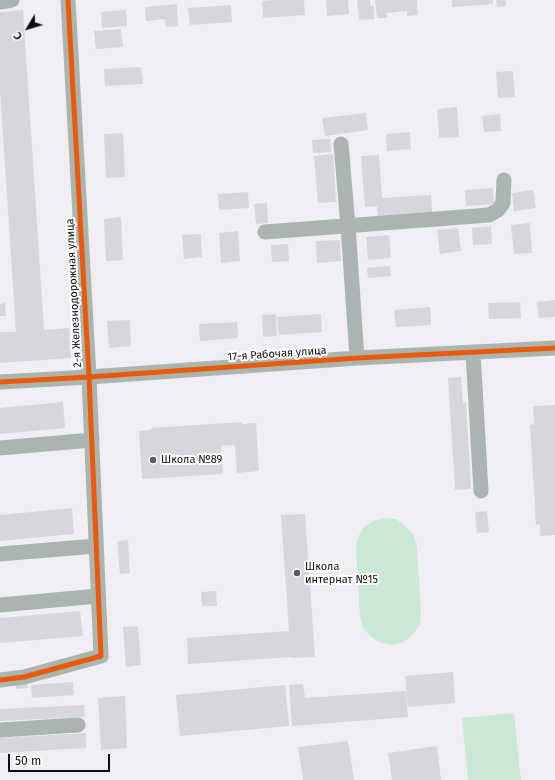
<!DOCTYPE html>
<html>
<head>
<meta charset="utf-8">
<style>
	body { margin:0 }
	#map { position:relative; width:555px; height:780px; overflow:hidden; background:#f0eef3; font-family:"Fira Sans",sans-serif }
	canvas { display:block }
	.north { position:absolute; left:8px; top:8px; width:40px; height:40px; -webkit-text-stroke:3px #fff; paint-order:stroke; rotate:232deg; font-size:11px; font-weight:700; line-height:16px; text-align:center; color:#0c0b0e }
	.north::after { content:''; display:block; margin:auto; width:14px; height:18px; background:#0c0b0e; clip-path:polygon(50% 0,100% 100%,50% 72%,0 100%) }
	.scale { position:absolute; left:8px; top:754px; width:102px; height:18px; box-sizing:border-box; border:2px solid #0c0b0e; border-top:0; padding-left:5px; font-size:12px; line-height:14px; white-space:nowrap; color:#0c0b0e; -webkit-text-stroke:3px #fff; paint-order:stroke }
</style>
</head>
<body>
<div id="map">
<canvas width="555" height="780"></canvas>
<div class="north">С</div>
<div class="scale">50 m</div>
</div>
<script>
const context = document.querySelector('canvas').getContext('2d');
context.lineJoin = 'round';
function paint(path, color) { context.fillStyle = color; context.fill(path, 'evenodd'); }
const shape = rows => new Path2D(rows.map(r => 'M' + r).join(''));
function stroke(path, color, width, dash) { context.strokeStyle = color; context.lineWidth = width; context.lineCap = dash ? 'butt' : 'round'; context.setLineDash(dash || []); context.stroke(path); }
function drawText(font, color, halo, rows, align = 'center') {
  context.font = font + ' "Fira Sans",sans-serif'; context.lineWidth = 4; context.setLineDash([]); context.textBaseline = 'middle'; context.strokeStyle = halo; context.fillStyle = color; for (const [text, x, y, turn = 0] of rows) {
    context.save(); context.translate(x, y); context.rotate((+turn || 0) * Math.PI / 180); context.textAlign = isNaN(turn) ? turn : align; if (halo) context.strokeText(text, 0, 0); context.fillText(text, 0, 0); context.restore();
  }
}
paint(shape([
	[384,518,396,519,406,526,414,535,417,547,421,612,420,624,414,634,404,642,393,645,381,643,371,637,363,628,360,616,356,550,357,539,363,528,373,521],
	[514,713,521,780,468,780,462,718]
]), '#cae8d5');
paint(shape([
	[274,0,304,0,305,15,263,18,262,1],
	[326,0,348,0,349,14,327,16],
	[357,0,370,0,371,6,374,6,374,19,359,20],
	[375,0,417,0,418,15,407,16,407,11,387,13,387,18,377,18],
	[452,0,493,0,493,4,452,7],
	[496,0,506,0,506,6,497,7],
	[177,4,178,26,166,27,165,19,146,21,145,7],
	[231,5,232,22,190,25,188,8],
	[23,10,44,330,69,328,71,358,0,363,0,332,16,332,0,90,0,12],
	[126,10,127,26,102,28,101,12],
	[121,29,123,47,96,49,94,31],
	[141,67,143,84,105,86,104,69],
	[513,71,515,97,498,98,496,72],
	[457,107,459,137,439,138,437,109],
	[366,113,368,130,325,136,322,118],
	[500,114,501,131,484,132,482,116],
	[410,132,411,149,387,151,386,134],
	[123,133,125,177,106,178,104,134],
	[330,139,331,152,313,153,312,140],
	[333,154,336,202,318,203,314,156],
	[379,155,382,198,431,195,432,212,378,216,377,206,365,207,361,156],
	[493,188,494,204,466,206,465,190],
	[533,190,536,208,514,211,512,193],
	[248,192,249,208,219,210,218,194],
	[267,203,268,223,256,224,254,204],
	[121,217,123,260,106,261,104,219],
	[530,223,532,253,514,254,511,225],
	[491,226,492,244,473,245,472,228],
	[458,228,461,251,440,254,437,230],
	[238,231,240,261,221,263,219,233],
	[201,234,202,257,184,259,182,235],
	[389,235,391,258,368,260,366,237],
	[340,240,341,261,317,263,316,241],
	[288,244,289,261,272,262,271,245],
	[390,266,391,276,368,278,367,268],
	[555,300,555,317,539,318,537,302],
	[520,302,521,318,489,319,488,303],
	[5,303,6,316,0,316,0,304],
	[430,307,431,325,396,327,394,310],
	[276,314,277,336,263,337,262,315],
	[321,314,322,332,279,335,277,317],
	[130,320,131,346,109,348,107,321],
	[237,322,238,338,200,341,199,324],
	[461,377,463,403,466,403,471,489,455,490,448,378],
	[63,402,65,428,0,434,0,408],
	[555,405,555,535,540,536,540,524,536,525,530,425,534,424,533,406],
	[242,422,242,424,256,423,259,471,237,473,235,445,221,446,223,474,142,479,139,431,151,430,151,428],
	[72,508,74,534,0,541,0,515],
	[487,511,489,532,477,533,475,512],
	[305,514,315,657,291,658,291,657,188,664,187,638,289,631,281,515],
	[128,540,130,573,120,574,117,541],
	[216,591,217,606,202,606,201,592],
	[80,611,83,636,0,643,0,618],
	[138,626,141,665,126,667,123,627],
	[453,672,455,703,408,707,405,676],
	[28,681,28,688,16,689,16,682],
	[73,682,74,695,32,698,31,685],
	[303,684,305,698,406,691,408,717,292,726,289,685],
	[285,685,289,726,180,736,176,695],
	[125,696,127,748,101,750,98,698],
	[84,705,85,717,0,721,0,709],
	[86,733,86,748,0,753,0,738],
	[348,741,354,780,303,780,298,747],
	[437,746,441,780,392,780,388,753]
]), '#d7d6da');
stroke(shape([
	[0,2,12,0],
	[341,144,348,226,357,358],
	[265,232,489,215,498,210,503,203,504,180],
	[473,352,481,491],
	[0,382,89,377,357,358,555,348],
	[0,448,92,440],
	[0,554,96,546],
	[0,605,98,596],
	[0,680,24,677,101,656,89,377,68,0],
	[0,730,78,725]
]), '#abb5af', 15);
stroke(shape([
	[0,382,89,377,357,358,555,348],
	[0,680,24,677,101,656,89,377,68,0]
]), '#e8590c', 5);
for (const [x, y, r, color] of [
	[153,460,4,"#5c5a5e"],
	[297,573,4,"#5c5a5e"]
]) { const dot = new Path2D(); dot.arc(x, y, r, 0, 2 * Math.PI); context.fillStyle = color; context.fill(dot); stroke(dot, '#fff', 1.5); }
drawText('11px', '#0c0b0e', '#fff', [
	["2-я Железнодорожная улица",74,293,-93],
	["17-я Рабочая улица",277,354,-4]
]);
drawText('11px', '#0c0b0e', '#fff', [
	["Школа №89",161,460],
	["Школа",305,567],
	["интернат №15",305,580]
], 'left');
</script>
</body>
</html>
